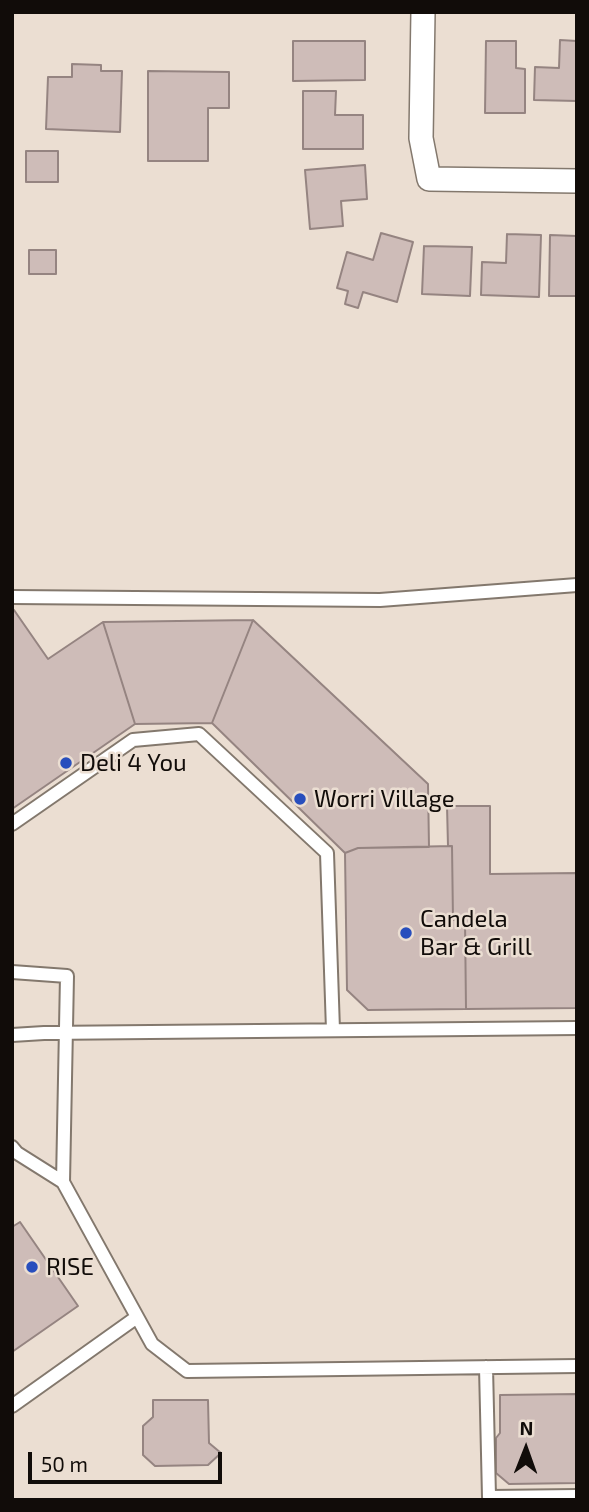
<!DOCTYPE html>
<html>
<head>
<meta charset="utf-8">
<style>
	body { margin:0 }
	#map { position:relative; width:589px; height:1512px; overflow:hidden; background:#ebded2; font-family:"Exo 2",sans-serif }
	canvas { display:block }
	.frame { position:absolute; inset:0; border:14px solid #110c09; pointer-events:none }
	.north { position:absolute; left:491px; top:1414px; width:70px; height:70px; -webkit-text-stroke:5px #ebded2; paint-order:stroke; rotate:1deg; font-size:19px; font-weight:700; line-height:28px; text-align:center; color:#110c09 }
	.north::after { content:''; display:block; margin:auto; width:24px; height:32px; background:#110c09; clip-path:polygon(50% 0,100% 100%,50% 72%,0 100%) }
	.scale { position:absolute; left:28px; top:1452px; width:194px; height:32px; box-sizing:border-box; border:4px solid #110c09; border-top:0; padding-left:9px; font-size:21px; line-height:24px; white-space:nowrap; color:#110c09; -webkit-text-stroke:5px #ebded2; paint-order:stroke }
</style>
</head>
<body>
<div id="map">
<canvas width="589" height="1512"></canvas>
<div class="frame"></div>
<div class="north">N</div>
<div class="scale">50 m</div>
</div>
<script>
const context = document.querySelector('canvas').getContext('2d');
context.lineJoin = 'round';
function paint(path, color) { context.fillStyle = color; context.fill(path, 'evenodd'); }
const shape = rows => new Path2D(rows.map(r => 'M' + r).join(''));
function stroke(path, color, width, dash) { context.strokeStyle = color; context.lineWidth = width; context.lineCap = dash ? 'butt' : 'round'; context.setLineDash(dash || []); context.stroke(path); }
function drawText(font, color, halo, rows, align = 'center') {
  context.font = font + ' "Exo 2",sans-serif'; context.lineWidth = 5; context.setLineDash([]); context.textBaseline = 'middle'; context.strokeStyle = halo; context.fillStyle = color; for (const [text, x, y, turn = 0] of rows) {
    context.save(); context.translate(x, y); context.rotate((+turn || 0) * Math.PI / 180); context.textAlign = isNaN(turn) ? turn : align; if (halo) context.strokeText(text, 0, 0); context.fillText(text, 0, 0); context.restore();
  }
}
const building = shape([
	[560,40,577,41,577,101,534,100,535,67,559,68,560,40],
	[293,41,365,41,365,80,293,81,293,41],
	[486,41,516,41,516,68,525,69,525,113,485,113,486,41],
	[72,64,101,65,101,71,122,71,120,132,46,129,48,77,72,77,72,64],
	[148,71,229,72,229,108,208,108,208,161,148,161,148,71],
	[303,91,336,91,335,115,363,115,363,149,303,149,303,91],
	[26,151,58,151,58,182,26,182,26,151],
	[365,165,367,199,341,201,343,226,310,229,305,170,365,165],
	[381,233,413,242,397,302,363,292,358,308,345,304,348,291,337,288,347,252,373,260,381,233],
	[507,234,541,235,539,297,481,295,482,262,506,263,507,234],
	[550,235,577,236,577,296,549,296,550,235],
	[424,246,472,247,470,296,422,294,424,246],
	[29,250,56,250,56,274,29,274,29,250],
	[14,610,48,659,103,622,135,724,12,809,12,611,14,610],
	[253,620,428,784,429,847,358,848,345,853,212,723,253,620],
	[253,620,212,723,135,724,103,622,253,620],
	[447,806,490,806,490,874,577,873,577,1008,466,1009,465,920,453,920,452,846,448,846,447,806],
	[452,846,453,920,465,920,466,1009,368,1010,347,990,345,853,358,848,452,846],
	[20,1222,78,1306,12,1352,12,1227,20,1222],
	[577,1394,577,1483,509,1484,496,1473,496,1438,500,1433,500,1395,577,1394],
	[153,1400,208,1400,209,1443,221,1453,208,1465,155,1466,143,1455,143,1426,153,1417,153,1400]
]);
paint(building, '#cebcb8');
stroke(building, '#958481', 2);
const service = shape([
	[12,597,380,600,577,585],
	[12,824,133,740,199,734,327,853,333,1030],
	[12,972,67,976,63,1182,152,1344,187,1371,577,1366],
	[12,1035,44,1033,577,1028],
	[12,1147,17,1153,63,1182],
	[486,1367,489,1497,577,1496],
	[12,1406,137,1317]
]);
const minor = shape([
	[423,12,421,138,429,179,577,181]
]);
stroke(service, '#83786d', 16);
stroke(minor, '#83786d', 26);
stroke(service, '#fff', 12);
stroke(minor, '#fff', 23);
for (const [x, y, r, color] of [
	[66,763,7,"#284ebd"],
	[300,799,7,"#284ebd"],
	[406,933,7,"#284ebd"],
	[32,1267,7,"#284ebd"]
]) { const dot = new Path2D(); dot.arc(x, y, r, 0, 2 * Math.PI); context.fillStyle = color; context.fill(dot); stroke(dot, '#ebded2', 2.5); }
drawText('24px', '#110c09', '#ebded2', [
	["Deli 4 You",80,763],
	["Worri Village",314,799],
	["Candela",420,919],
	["Bar & Grill",420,947],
	["RISE",46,1267]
], 'left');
</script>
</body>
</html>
